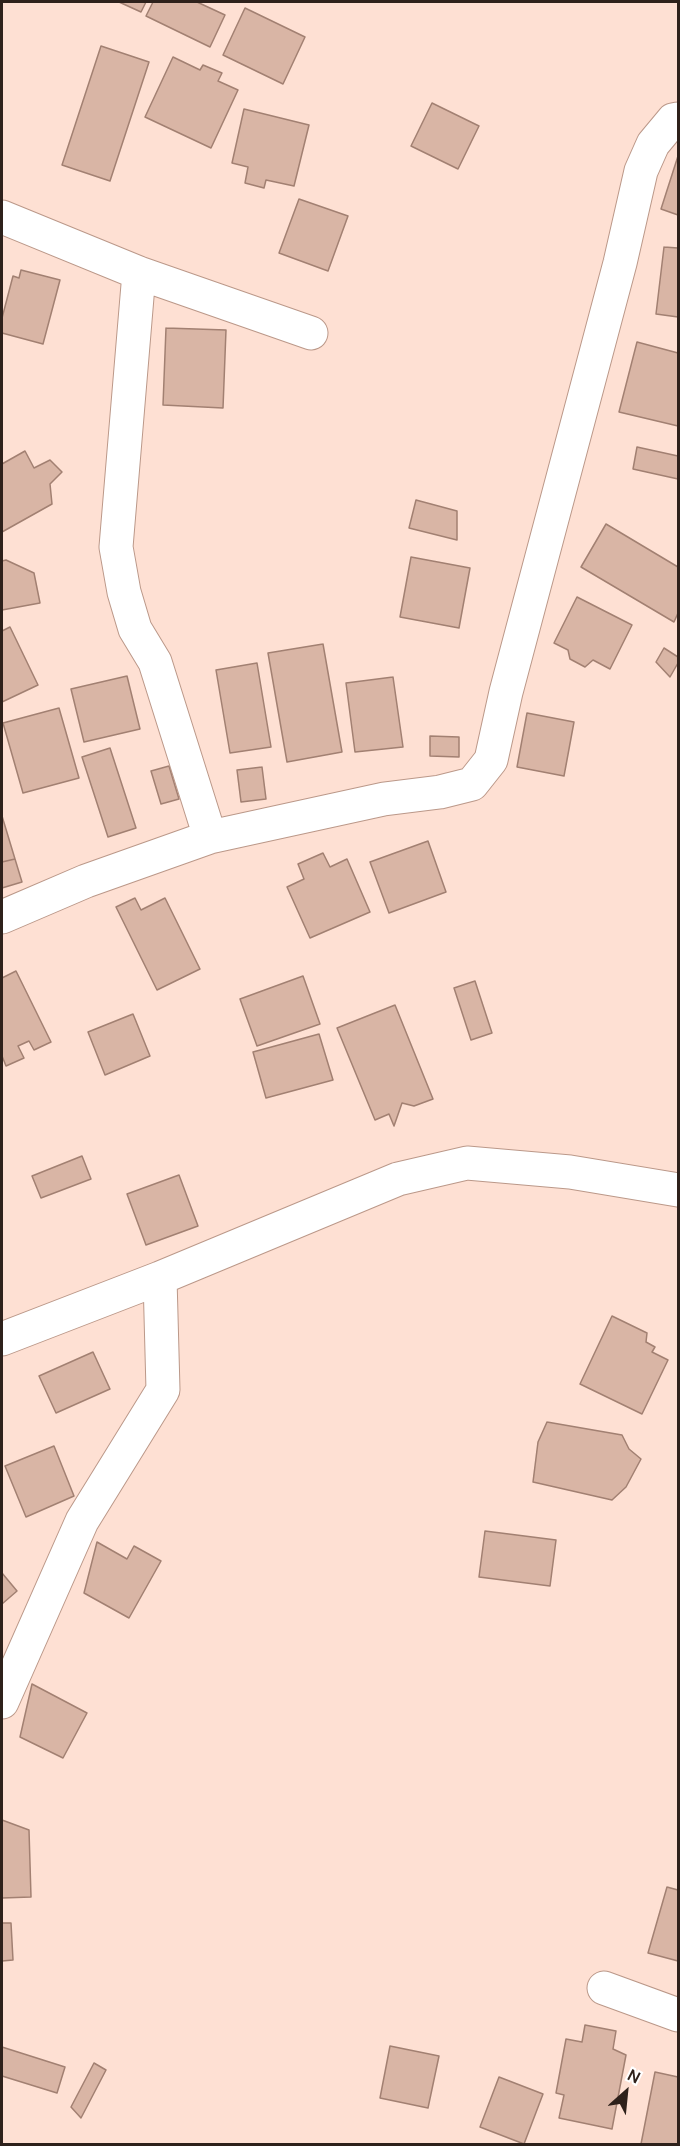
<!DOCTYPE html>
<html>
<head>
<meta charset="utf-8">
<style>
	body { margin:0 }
	#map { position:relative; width:680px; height:2146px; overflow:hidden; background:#fee0d3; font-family:Manrope,sans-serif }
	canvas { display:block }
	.frame { position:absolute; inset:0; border:3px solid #2e211b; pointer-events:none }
	.north { position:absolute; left:596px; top:2062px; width:60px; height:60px; -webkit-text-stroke:4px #fff; paint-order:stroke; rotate:27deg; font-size:16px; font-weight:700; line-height:24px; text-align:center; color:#2e211b }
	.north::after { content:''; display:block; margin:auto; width:21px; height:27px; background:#2e211b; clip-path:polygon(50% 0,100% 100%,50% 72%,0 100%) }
</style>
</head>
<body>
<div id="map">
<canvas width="680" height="2146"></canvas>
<div class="frame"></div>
<div class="north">N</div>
</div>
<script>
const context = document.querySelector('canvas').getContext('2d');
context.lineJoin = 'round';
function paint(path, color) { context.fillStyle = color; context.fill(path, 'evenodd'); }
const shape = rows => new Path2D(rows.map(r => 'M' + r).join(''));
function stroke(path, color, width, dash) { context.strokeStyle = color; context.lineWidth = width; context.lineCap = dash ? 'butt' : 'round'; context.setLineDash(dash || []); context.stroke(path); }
const building = shape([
	[119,2,146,2,141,12,119,2],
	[153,2,197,2,225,15,210,47,146,16,153,2],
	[245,8,305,37,283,84,223,55,245,8],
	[101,46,149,62,110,181,62,165,101,46],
	[173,57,200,70,203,65,222,73,218,81,238,90,211,148,145,117,173,57],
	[432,103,479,126,458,169,411,146,432,103],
	[244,109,309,125,294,186,266,180,264,188,245,183,248,167,232,163,244,109],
	[678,156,678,215,661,209,678,156],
	[299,199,348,216,328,271,279,253,299,199],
	[664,247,678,248,678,317,656,314,664,247],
	[21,270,60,280,43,344,2,333,2,318,13,276,19,278,21,270],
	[166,328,226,330,223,408,163,405,166,328],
	[637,342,678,353,678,426,619,412,637,342],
	[637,447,678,456,678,479,633,469,637,447],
	[25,451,34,468,50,460,62,472,50,484,52,504,2,532,2,464,25,451],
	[416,500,457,511,457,540,409,528,416,500],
	[606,524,678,567,678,613,674,622,581,567,606,524],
	[411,557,470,568,459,628,400,617,411,557],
	[6,560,34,573,40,603,2,610,2,561,6,560],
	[577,597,632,625,610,669,593,660,585,667,570,659,568,650,554,643,577,597],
	[10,627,38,685,2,702,2,631,10,627],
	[323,644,342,752,287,762,268,653,323,644],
	[664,648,678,657,678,663,670,677,656,662,664,648],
	[257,663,271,747,230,753,216,670,257,663],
	[127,676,140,729,84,742,71,689,127,676],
	[393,677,403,747,355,752,346,683,393,677],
	[59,708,79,778,23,793,3,723,59,708],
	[527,713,574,722,564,776,517,767,527,713],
	[430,736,459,737,459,757,430,756,430,736],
	[110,748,136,828,108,837,82,757,110,748],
	[169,766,179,799,161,804,151,771,169,766],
	[262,767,266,799,241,802,237,770,262,767],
	[2,816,15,859,2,862,2,816],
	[428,841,446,892,389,913,370,862,428,841],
	[323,853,330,867,347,859,370,912,310,938,287,887,304,879,298,864,323,853],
	[15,859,22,882,2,888,2,862,15,859],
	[135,898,141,910,165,898,200,969,157,990,116,907,135,898],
	[16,971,51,1042,34,1050,29,1041,18,1046,24,1058,6,1066,2,1056,2,978,16,971],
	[303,976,320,1024,257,1046,240,999,303,976],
	[475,981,492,1033,471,1040,454,988,475,981],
	[395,1005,433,1099,414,1106,402,1103,394,1126,389,1114,375,1120,337,1028,395,1005],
	[133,1014,150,1056,105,1075,88,1032,133,1014],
	[319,1034,333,1080,266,1098,253,1052,319,1034],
	[82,1156,91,1179,41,1198,32,1176,82,1156],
	[179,1175,198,1226,146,1245,127,1194,179,1175],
	[612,1316,647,1333,646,1342,655,1347,652,1352,668,1360,642,1414,580,1384,612,1316],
	[93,1352,110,1389,56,1413,39,1376,93,1352],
	[547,1422,622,1435,629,1449,641,1459,626,1487,612,1500,533,1482,538,1442,547,1422],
	[54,1446,74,1496,26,1517,5,1466,54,1446],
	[485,1531,556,1540,550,1586,479,1577,485,1531],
	[97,1542,127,1559,134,1546,161,1561,129,1618,84,1593,97,1542],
	[2,1573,17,1591,2,1604,2,1573],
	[32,1684,87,1713,63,1758,20,1737,32,1684],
	[2,1820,29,1830,31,1897,2,1898,2,1820],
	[667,1887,678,1890,678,1961,648,1953,667,1887],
	[2,1923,11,1923,13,1960,2,1961,2,1923],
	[585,2025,616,2031,613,2049,626,2055,612,2129,559,2118,564,2095,556,2093,566,2039,582,2042,585,2025],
	[2,2041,2,2047,65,2067,57,2093,2,2076,2,2041],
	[390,2046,439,2056,428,2108,380,2098,390,2046],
	[94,2063,106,2070,81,2118,71,2107,94,2063],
	[655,2072,678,2077,678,2144,641,2144,655,2072],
	[499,2077,543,2094,524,2144,480,2127,499,2077]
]);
paint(building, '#d9b5a5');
stroke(building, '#a28072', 1.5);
const street = shape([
	[2,217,139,273,311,333],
	[139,273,116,547,124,592,135,629,155,662,210,837],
	[2,917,86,881,210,837,384,799,440,792,472,784,491,760,506,692,620,263,641,171,653,144,673,120,678,119],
	[2,1339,160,1278,398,1179,467,1163,570,1172,678,1190],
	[2,1702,82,1521,163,1390,160,1278],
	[604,1988,678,2015]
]);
stroke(street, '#bb9889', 35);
stroke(street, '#fff', 33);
</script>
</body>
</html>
